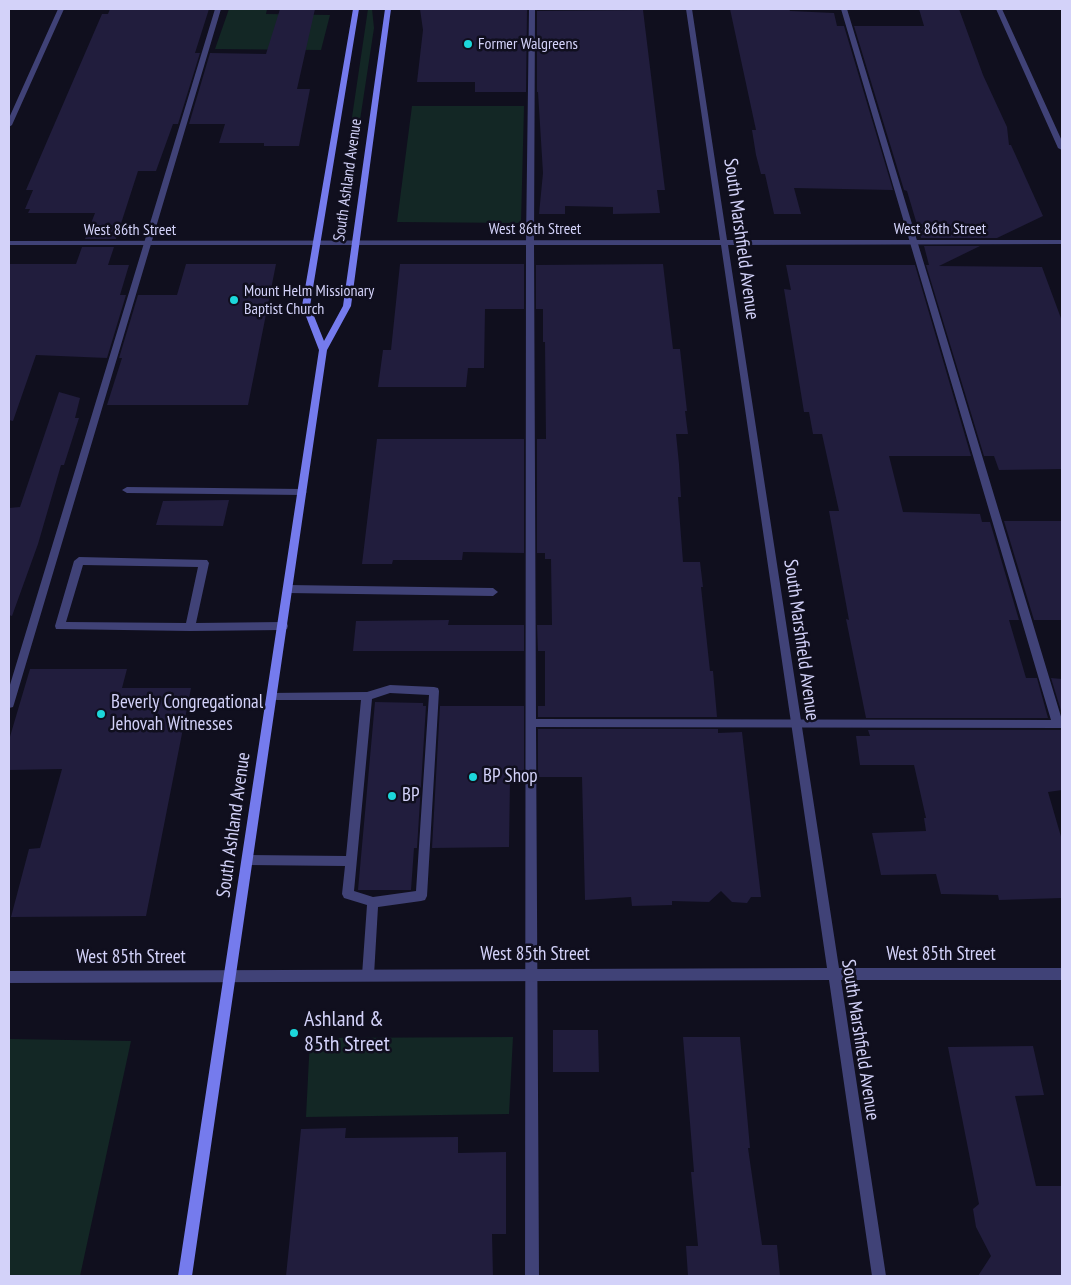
<!DOCTYPE html>
<html>
<head>
<meta charset="utf-8">
<style>
	body { margin:0 }
	#map { position:relative; width:1071px; height:1285px; overflow:hidden; background:#100f1e; font-family:"PT Sans Narrow",sans-serif }
	canvas { display:block }
	.frame { position:absolute; inset:0; border:10px solid #d3d2f9; pointer-events:none }
</style>
</head>
<body>
<div id="map">
<canvas width="1071" height="1285"></canvas>
<div class="frame"></div>
</div>
<script>
const context = document.querySelector('canvas').getContext('2d');
context.lineJoin = 'round';
function paint(path, color) { context.fillStyle = color; context.fill(path, 'evenodd'); }
const shape = rows => new Path2D(rows.map(r => 'M' + r).join(''));
function stroke(path, color, width, dash) { context.strokeStyle = color; context.lineWidth = width; context.lineCap = dash ? 'butt' : 'round'; context.setLineDash(dash || []); context.stroke(path); }
function drawText(font, color, halo, rows, align = 'center') {
  context.font = font + ' "PT Sans Narrow",sans-serif'; context.lineWidth = 5; context.setLineDash([]); context.textBaseline = 'middle'; context.strokeStyle = halo; context.fillStyle = color; for (const [text, x, y, turn = 0] of rows) {
    context.save(); context.translate(x, y); context.rotate((+turn || 0) * Math.PI / 180); context.textAlign = isNaN(turn) ? turn : align; if (halo) context.strokeText(text, 0, 0); context.fillText(text, 0, 0); context.restore();
  }
}
paint(shape([
	[229,9,267,9,266,14,330,15,321,50,215,49],
	[368,9,372,9,374,28,355,153,352,153,351,124],
	[412,106,524,106,521,223,397,222],
	[513,1037,509,1114,306,1117,310,1038],
	[9,1039,131,1041,80,1276,9,1276]
]), '#132725');
paint(shape([
	[110,9,209,9,195,53,200,53,178,124,173,124,156,171,138,171,116,239,85,239,95,213,28,213,30,209,25,209,33,190,26,190,102,14,108,14],
	[280,9,315,9,297,89,310,89,299,146,264,146,264,143,219,143,225,124,189,124,210,53,266,54],
	[420,9,516,9,516,10,527,10,526,92,475,92,475,82,417,82,423,30],
	[730,9,789,9,790,11,834,13,837,26,844,26,893,190,794,188,801,214,774,214,765,174,761,174,756,155,752,130,756,130],
	[919,9,959,9,983,75,1007,127,1009,145,1011,145,1043,216,997,238,921,238,907,191,904,190,854,26,924,26],
	[643,10,665,190,657,190,660,213,613,214,613,207,565,206,565,214,539,214,543,173,538,92,537,92,537,11],
	[924,246,980,246,939,266,1042,267,1062,321,1062,469,999,470,994,456,984,456,926,265,929,265],
	[82,247,114,247,108,265,129,265,120,295,126,295,107,358,36,355,13,421,9,420,9,264,76,264],
	[186,264,276,264,248,405,107,405,122,358,119,358,138,295,177,295],
	[400,264,524,264,524,309,485,309,484,368,468,368,466,387,378,387,383,350,391,350],
	[663,264,673,349,680,349,687,411,685,411,688,434,676,434,679,464,681,497,678,497,683,562,700,562,703,587,701,587,710,671,713,671,717,717,538,717,538,706,545,706,545,651,538,651,537,625,552,625,551,559,545,559,545,553,537,553,537,439,546,439,545,342,543,342,543,309,536,309,536,265],
	[786,265,915,265,971,456,889,456,903,512,980,514,982,522,990,522,1019,620,1009,620,1026,678,1037,678,1048,718,866,718,846,619,849,620,829,511,839,511,822,434,813,434,809,412,804,412,784,289,791,290],
	[59,392,80,398,75,418,79,418,64,465,61,465,38,544,12,616,9,615,9,508,20,507],
	[377,439,524,439,524,553,463,552,462,560,393,560,392,564,362,564],
	[229,500,223,526,156,525,163,501],
	[1004,521,1062,521,1062,620,1034,620],
	[449,620,448,625,524,625,524,651,353,651,356,621],
	[30,669,127,669,122,688,191,688,146,916,11,917,29,849,40,848,62,769,9,770,9,740],
	[1051,678,1062,679,1062,714],
	[375,702,423,703,423,706,426,706,417,848,414,848,411,890,358,890],
	[440,706,524,706,524,777,510,778,509,847,432,848],
	[538,729,718,729,718,733,742,732,761,897,751,897,747,903,732,902,721,891,709,902,672,901,672,905,632,906,631,897,585,900,582,777,538,777],
	[868,730,1062,730,1062,790,1048,792,1062,840,1062,898,999,900,998,895,941,894,936,874,881,875,872,833,926,831,924,818,926,818,914,765,860,765,856,736,870,736],
	[553,1030,598,1030,599,1072,553,1072],
	[683,1037,740,1037,750,1148,748,1148,762,1245,777,1245,780,1276,688,1276,686,1246,698,1246,691,1172,694,1172],
	[1033,1046,1044,1095,1015,1096,1036,1186,1062,1186,1062,1276,978,1276,991,1256,976,1227,973,1209,979,1204,948,1047],
	[346,1128,345,1138,458,1137,458,1153,506,1152,506,1234,492,1234,493,1276,286,1276,301,1129]
]), '#211d3d');
paint(shape([
	[215,9,221,9,14,704,13,707,9,708,9,688,215,9],
	[529,9,535,9,534,243,536,719,1051,720,841,9,847,9,1062,720,1062,728,536,727,539,1276,525,1276,526,243,529,9],
	[127,487,302,489,307,492,302,495,127,493,122,490,127,487],
	[79,557,207,560,209,563,196,623,283,622,287,623,288,626,287,629,283,630,190,631,56,629,55,626,74,561,79,557],
	[83,565,198,567,186,623,66,622,83,565],
	[288,585,493,588,498,592,493,596,288,593,283,589,288,585],
	[390,685,434,687,438,688,439,691,427,896,425,900,421,901,378,907,374,975,372,979,368,981,364,979,362,975,367,905,344,898,342,894,345,866,248,865,244,864,242,860,244,856,248,855,346,856,361,700,272,700,268,699,267,696,268,693,367,692,390,685],
	[390,693,429,695,416,891,373,897,354,891,372,699,390,693]
]), '#404277');
paint(shape([
	[58,9,64,9,12,125,9,127,9,118,58,9],
	[686,9,692,9,727,240,1062,240,1062,244,728,245,839,968,1062,968,1062,980,841,980,886,1276,872,1276,829,980,9,983,9,971,827,968,721,245,9,245,9,241,720,240,686,9],
	[996,9,1002,9,1062,141,1062,150,1058,148,996,9]
]), '#404277');
paint(shape([
	[353,9,359,9,310,306,324,341,343,306,385,9,391,9,351,306,327,350,192,1276,178,1276,319,350,302,306,353,9]
]), '#757bed');
for (const [x, y, r, color] of [
	[468,44,5,"#1cd7db"],
	[234,300,5,"#1cd7db"],
	[101,714,5,"#1cd7db"],
	[473,777,5,"#1cd7db"],
	[392,796,5,"#1cd7db"],
	[294,1033,5,"#1cd7db"]
]) { const dot = new Path2D(); dot.arc(x, y, r, 0, 2 * Math.PI); context.fillStyle = color; context.fill(dot); stroke(dot, '#100f1e', 2); }
drawText('16px', '#d3d2f9', '#100f1e', [
	["Former Walgreens",478,44],
	["Mount Helm Missionary",244,291],
	["Baptist Church",244,309]
], 'left');
drawText('16px', '#d3d2f9', '#100f1e', [
	["South Ashland Avenue",348,180,-82],
	["West 86th Street",535,229],
	["West 86th Street",940,229],
	["West 86th Street",130,230]
]);
drawText('19px', '#d3d2f9', '#100f1e', [
	["South Marshfield Avenue",741,239,82],
	["South Marshfield Avenue",801,640,82],
	["South Ashland Avenue",234,825,-82],
	["West 85th Street",535,955],
	["West 85th Street",941,955],
	["West 85th Street",131,958],
	["South Marshfield Avenue",860,1040,81]
]);
drawText('19px', '#d3d2f9', '#100f1e', [
	["Beverly Congregational",111,703],
	["Jehovah Witnesses",111,725],
	["BP Shop",483,777],
	["BP",402,796]
], 'left');
drawText('22px', '#d3d2f9', '#100f1e', [
	["Ashland &",304,1020],
	["85th Street",304,1045]
], 'left');
</script>
</body>
</html>
